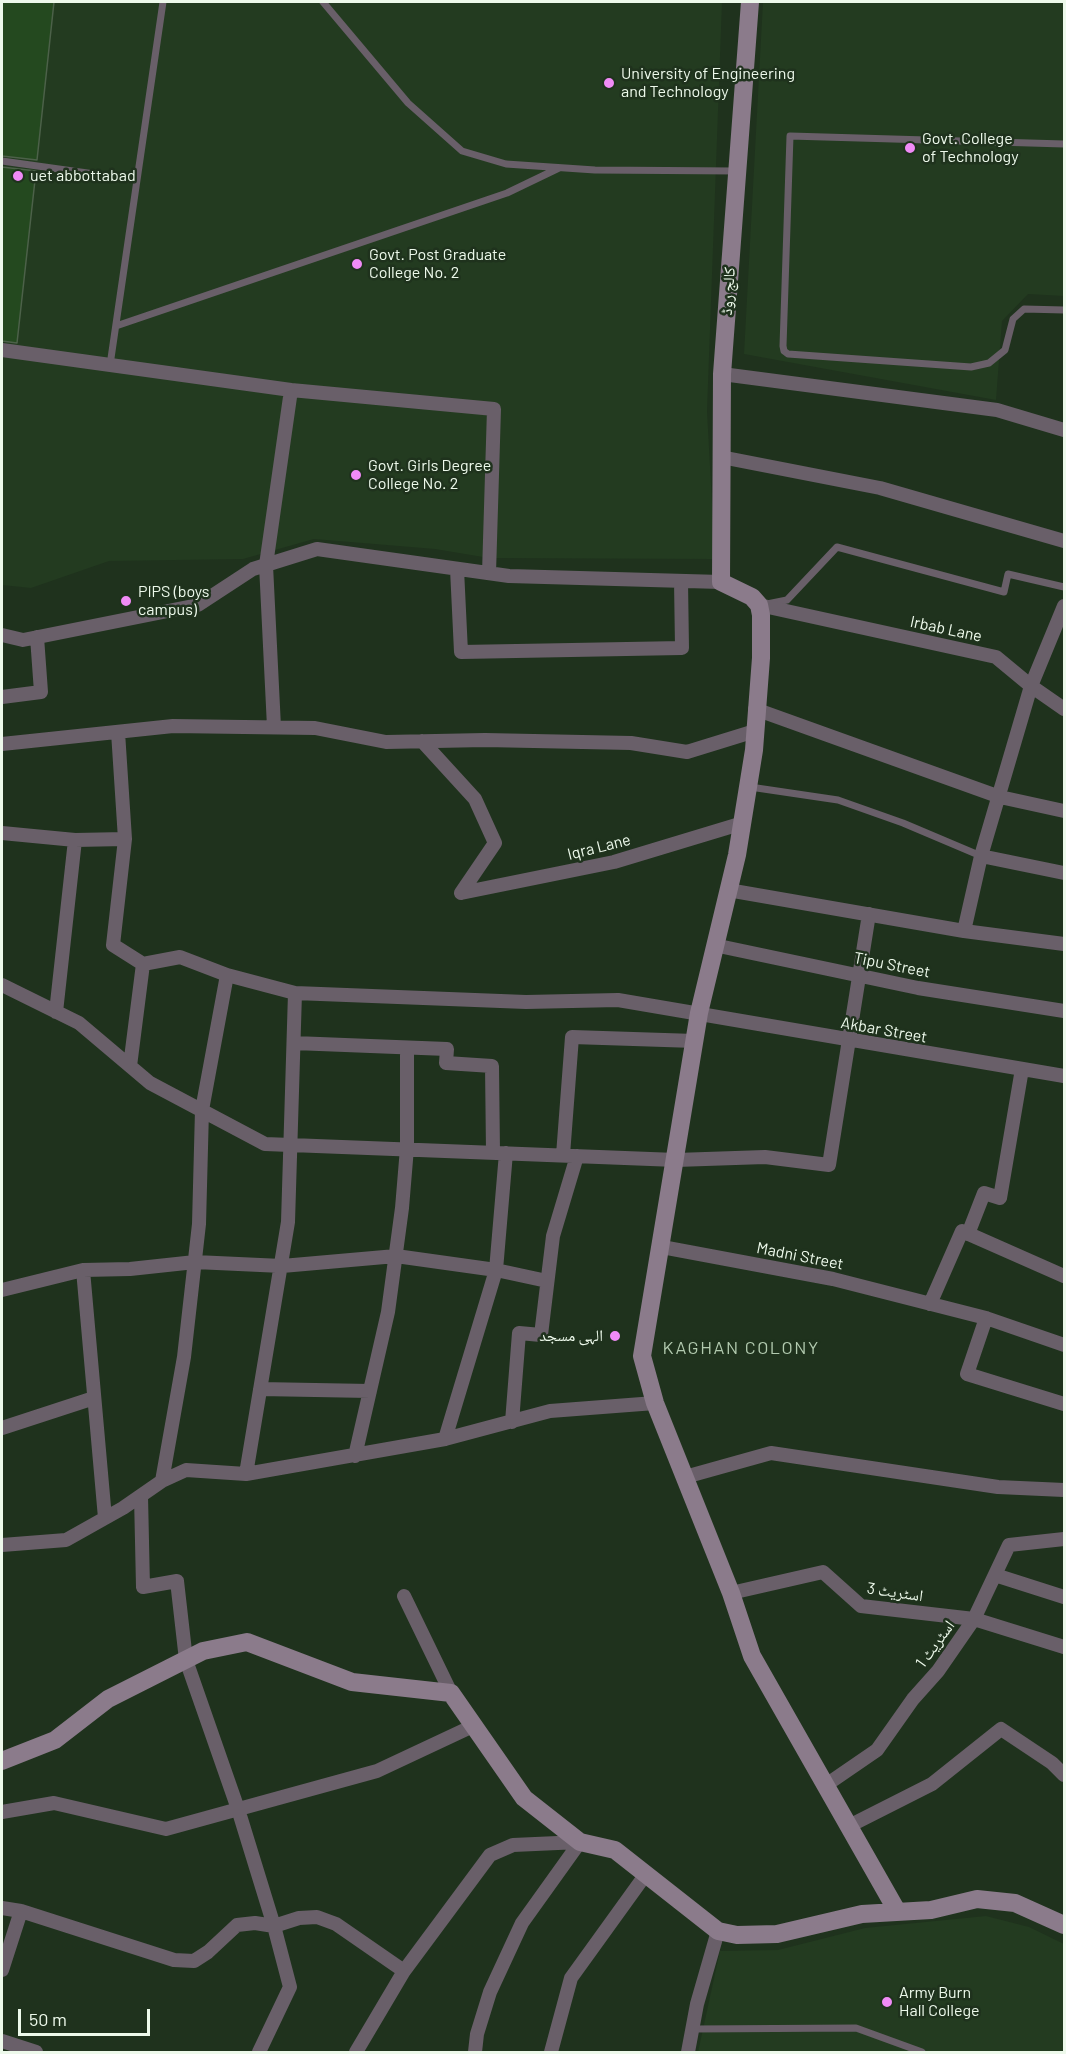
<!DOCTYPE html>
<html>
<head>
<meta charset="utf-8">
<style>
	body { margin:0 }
	#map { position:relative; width:1066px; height:2054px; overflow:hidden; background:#1f321d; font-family:Barlow,sans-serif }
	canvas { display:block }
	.frame { position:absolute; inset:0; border:3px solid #edf9eb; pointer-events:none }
	.scale { position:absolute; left:18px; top:2009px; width:132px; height:27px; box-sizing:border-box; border:3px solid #edf9eb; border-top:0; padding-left:8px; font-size:18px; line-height:21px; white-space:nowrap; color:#edf9eb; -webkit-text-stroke:4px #1f321d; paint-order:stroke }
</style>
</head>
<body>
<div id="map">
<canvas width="1066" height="2054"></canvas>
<div class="frame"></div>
<div class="scale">50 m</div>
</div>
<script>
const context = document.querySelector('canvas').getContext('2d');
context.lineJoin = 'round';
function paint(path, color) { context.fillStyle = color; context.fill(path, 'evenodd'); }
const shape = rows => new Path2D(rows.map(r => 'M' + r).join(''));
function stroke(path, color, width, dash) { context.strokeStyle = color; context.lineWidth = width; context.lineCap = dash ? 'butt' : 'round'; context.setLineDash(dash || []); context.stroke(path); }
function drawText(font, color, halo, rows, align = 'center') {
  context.font = font + ' Barlow,"Noto Naskh Arabic",sans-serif'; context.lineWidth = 5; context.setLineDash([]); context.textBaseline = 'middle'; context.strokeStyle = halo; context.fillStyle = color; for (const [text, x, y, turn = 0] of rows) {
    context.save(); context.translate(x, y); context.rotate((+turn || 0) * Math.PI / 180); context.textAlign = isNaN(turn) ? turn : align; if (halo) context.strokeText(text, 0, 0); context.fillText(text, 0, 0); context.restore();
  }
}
paint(shape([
	[2,2,722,2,707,411,715,559,489,558,435,549,314,539,243,559,109,561,31,588,2,585],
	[763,2,1064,2,1064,296,1028,294,1002,321,996,400,744,354],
	[986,1916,1029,1927,1064,1944,1064,2052,698,2052,720,1951,778,1950,865,1928]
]), '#233b20');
const building = shape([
	[2,2,54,2,37,160,2,156,2,2],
	[2,167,36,171,17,343,2,341,2,167]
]);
paint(building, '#24491f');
stroke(building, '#4c6149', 1.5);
stroke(shape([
	[323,2,408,103,462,151,506,164,595,170,736,171],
	[1064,144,790,136,783,346,784,351,788,354,971,367,989,363,1005,350,1013,319,1024,309,1064,310],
	[2,161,137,180],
	[116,326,507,193,559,168],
	[110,365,163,2],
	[767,604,787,600,837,547,1004,592,1008,574,1064,587],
	[750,787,838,800,903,823,981,856],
	[693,2029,856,2028,922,2052]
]), '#695f69', 7);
stroke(shape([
	[2,350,291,390,494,409,489,573],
	[722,374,997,410,1064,430],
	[721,457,880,488,1064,541],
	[457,569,461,652,682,648,681,581],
	[759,605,996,657,1031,686,1064,606],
	[2,635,23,640,198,605,253,569,317,549,509,576,721,582],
	[2,697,41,692,37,637],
	[755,709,1000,797,1064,811],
	[274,727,266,565,291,390],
	[118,732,125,839,113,945,143,964,180,957,227,975,295,993,526,1002,618,1000,1064,1076],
	[422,741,475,799,495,843,461,893],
	[2,744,173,726,315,728,386,742,485,740,631,743,687,752,755,731],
	[2,833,75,840,125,839],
	[981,856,1064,873],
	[728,890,964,931,981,856,1031,686,1064,709],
	[461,893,614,862,743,823],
	[964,931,1064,944],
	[714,945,918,988,1064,1011],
	[2,985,79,1023,150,1083,265,1144,676,1160,765,1157,829,1165,869,914],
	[56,1012,75,840],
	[294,1043,447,1049,446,1063,492,1066,493,1152],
	[130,1066,143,964],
	[563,1155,572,1037,695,1041],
	[968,1234,984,1193,1000,1198,1022,1069],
	[662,1247,833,1279,986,1318,1064,1345],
	[83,1270,105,1518],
	[2,1290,83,1270,130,1269,195,1262,282,1266,396,1256,496,1270,547,1281],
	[930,1304,962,1231,1064,1276],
	[986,1318,967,1374,1064,1404],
	[260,1389,370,1391],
	[512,1422,519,1333,541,1335,553,1236,577,1156],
	[2,1428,94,1398],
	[445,1439,496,1270,506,1153],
	[355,1456,388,1312,402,1208,407,1148,407,1048],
	[246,1474,288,1222,295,993],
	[685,1477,771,1453,998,1487,1064,1490],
	[162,1481,184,1357,199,1224,202,1110,227,975],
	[2,1545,66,1540,123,1508,162,1481,186,1470,246,1474,445,1439,550,1411,655,1403],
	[995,1575,1064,1597],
	[731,1593,823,1572,861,1606,974,1619,1064,1647],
	[404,1596,451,1693],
	[826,1785,877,1750,913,1699,938,1671,974,1619,1009,1545,1064,1539],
	[2,1812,54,1803,166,1829,377,1771,473,1726],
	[849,1826,932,1784,1001,1729,1052,1763,1064,1775],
	[2,1908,21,1911],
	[2,1970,21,1911,174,1960,194,1961,208,1952,237,1925,255,1923,274,1926,238,1809,186,1660,177,1581,143,1587,141,1496],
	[2,2041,36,2052],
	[259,2052,290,1987,274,1926,299,1918,317,1917,336,1924,404,1971],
	[356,2052,404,1971,490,1855,513,1845,580,1842],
	[475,2052,477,2034,490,1992,522,1923,580,1842],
	[551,2052,571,1978,646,1874],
	[688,2052,697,2004,718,1931]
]), '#695f69', 14);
stroke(shape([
	[750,2,722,374,721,582,752,597,759,605,761,615,761,658,754,750,737,855,699,1013,642,1356,655,1403,731,1593,752,1656,897,1911],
	[2,1761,55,1740,108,1699,203,1651,247,1642,352,1682,451,1693,524,1798,580,1842,615,1850,718,1931,737,1935,777,1934,862,1914,931,1910,977,1899,1015,1903,1064,1925]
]), '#8b7b8b', 18);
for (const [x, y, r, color] of [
	[609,83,6,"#f08bf6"],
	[910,148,6,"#f08bf6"],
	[18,176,6,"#f08bf6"],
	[357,264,6,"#f08bf6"],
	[356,475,6,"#f08bf6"],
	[126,601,6,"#f08bf6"],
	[615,1336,6,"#f08bf6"],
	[887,2002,6,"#f08bf6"]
]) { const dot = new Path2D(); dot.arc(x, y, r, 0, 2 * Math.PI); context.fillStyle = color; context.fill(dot); stroke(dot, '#1f321d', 2); }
drawText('16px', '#edf9eb', '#1f321d', [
	["University of Engineering",621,74],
	["and Technology",621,92],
	["Govt. College",922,139],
	["of Technology",922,157],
	["uet abbottabad",30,176],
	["Govt. Post Graduate",369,255],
	["College No. 2",369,273],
	["Govt. Girls Degree",368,466],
	["College No. 2",368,484],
	["PIPS (boys",138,592],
	["campus)",138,610],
	["الہی مسجد",603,1336,"right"],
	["Army Burn",899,1993],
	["Hall College",899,2011]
], 'left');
drawText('16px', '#edf9eb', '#1f321d', [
	["کالج روڈ",728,291,-86],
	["Irbab Lane",946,629,12],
	["Iqra Lane",599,847,-14],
	["Tipu Street",892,965,11],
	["Akbar Street",884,1030,10],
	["Madni Street",800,1256,11],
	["اسٹریٹ 3",895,1592,8],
	["اسٹریٹ 1",935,1644,-54]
]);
context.letterSpacing = '1.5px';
drawText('18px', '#b2caaf', '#1f321d', [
	["KAGHAN COLONY",741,1348]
]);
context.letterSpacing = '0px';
</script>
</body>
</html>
